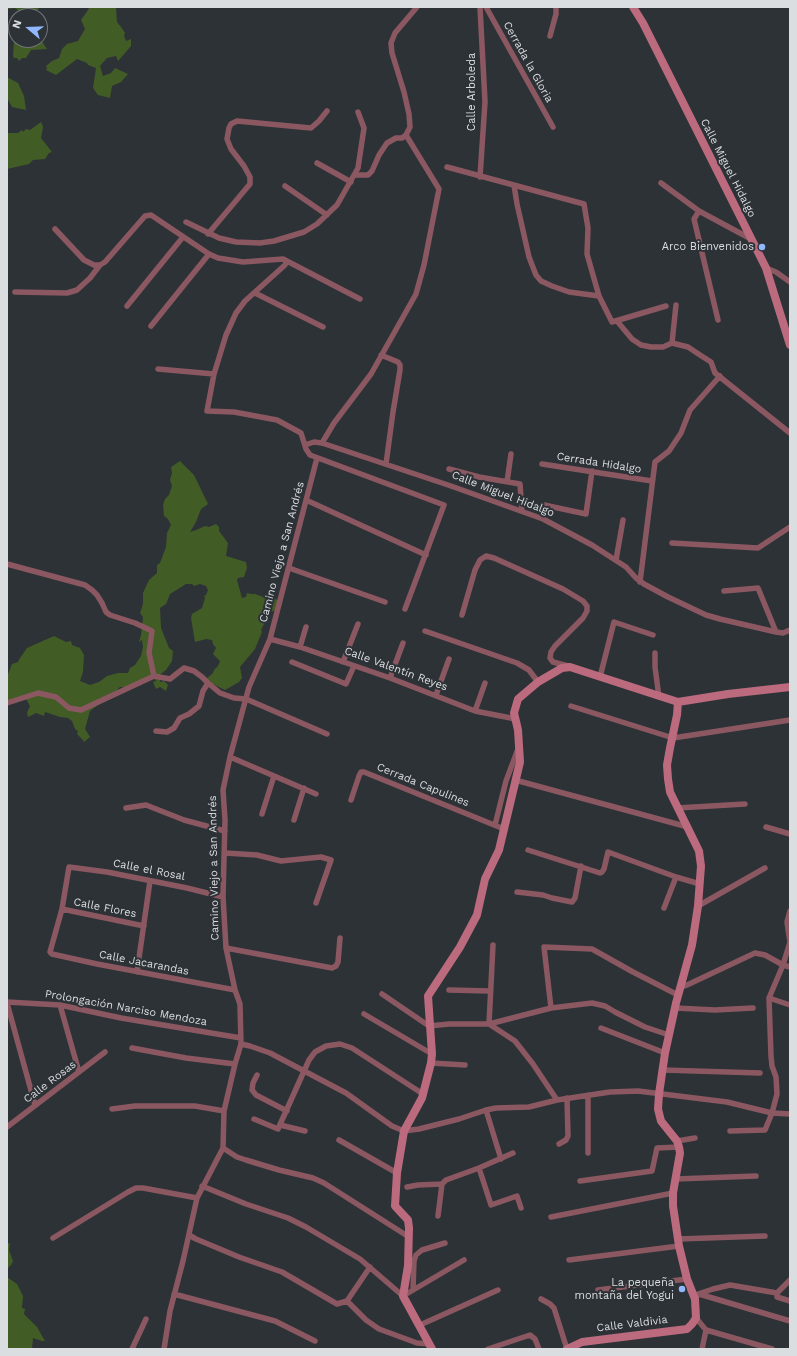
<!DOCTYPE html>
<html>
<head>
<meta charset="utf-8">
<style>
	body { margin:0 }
	#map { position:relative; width:797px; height:1356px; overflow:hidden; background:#2d3237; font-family:"Work Sans",sans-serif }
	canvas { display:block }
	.frame { position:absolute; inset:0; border:8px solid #dbdee1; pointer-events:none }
	.north { position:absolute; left:8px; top:8px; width:40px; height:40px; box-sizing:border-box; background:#2d3237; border:1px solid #73777b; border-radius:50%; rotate:289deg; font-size:11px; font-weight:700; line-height:16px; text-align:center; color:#dbdee1 }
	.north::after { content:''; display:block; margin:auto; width:14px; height:18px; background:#8fb8fd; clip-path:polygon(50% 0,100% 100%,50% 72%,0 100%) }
</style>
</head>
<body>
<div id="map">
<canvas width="797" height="1356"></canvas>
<div class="frame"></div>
<div class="north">N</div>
</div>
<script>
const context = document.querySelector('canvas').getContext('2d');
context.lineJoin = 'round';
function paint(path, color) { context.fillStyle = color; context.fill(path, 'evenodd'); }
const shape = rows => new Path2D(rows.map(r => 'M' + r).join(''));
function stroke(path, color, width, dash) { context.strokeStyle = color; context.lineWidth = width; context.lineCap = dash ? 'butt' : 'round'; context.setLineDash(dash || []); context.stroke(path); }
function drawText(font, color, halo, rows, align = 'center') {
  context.font = font + ' "Work Sans",sans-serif'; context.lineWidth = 4; context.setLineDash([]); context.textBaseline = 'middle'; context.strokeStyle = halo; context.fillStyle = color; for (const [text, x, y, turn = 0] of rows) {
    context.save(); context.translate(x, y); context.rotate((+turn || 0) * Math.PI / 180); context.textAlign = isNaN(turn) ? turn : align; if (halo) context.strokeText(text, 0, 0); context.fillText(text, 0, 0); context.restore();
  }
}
paint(shape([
	[7,7,39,7,38,10,32,13,34,16,20,16,21,13,15,8,7,9],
	[88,7,116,7,117,22,121,27,125,33,124,36,126,41,131,39,131,46,118,61,116,56,107,58,100,66,103,76,111,73,115,68,128,74,121,82,112,86,110,98,98,95,93,88,96,68,88,65,87,63,77,59,56,75,46,70,47,68,46,66,52,61,59,58,62,49,67,44,78,41,85,29,81,20,88,10,89,8],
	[40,31,43,34,41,40,47,49,31,50,26,58,22,58,19,61,17,58,14,58,13,56,14,41,26,42,26,40,40,40],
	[7,77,18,83,24,96,26,110,12,107,7,98],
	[41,122,43,127,41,138,52,152,49,153,45,159,33,160,29,164,7,169,7,133,18,133,22,130,23,132,26,129,30,130],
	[180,461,194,475,208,504,201,509,196,522,190,532,196,530,205,526,209,527,216,524,219,527,219,531,228,543,226,556,246,562,247,568,244,577,238,578,237,580,242,598,246,597,247,593,251,594,255,594,266,598,269,598,273,593,273,600,275,599,281,601,274,611,270,612,261,630,262,632,255,649,240,667,242,678,239,682,225,690,205,680,213,673,214,670,218,666,220,661,213,654,216,648,213,644,212,640,206,639,195,642,191,618,192,614,202,608,205,598,204,596,206,595,208,590,206,586,200,584,194,586,192,584,186,584,170,594,166,604,160,608,161,628,169,648,173,651,172,661,166,670,158,676,160,678,160,682,164,681,168,685,166,691,160,687,156,689,153,682,156,681,154,678,126,687,120,687,114,693,90,711,85,729,90,737,84,742,82,739,77,734,78,731,75,729,72,721,68,718,60,717,45,712,44,716,36,713,28,717,27,713,30,706,26,699,20,697,16,703,14,699,7,704,7,677,12,664,18,662,20,658,27,648,54,636,66,642,71,641,72,645,80,648,84,655,83,672,80,681,90,685,99,682,107,676,118,673,128,673,130,668,135,665,141,656,143,647,142,640,139,642,141,635,143,617,140,613,143,604,143,593,149,580,157,573,157,565,160,563,166,547,167,533,171,525,168,519,164,516,163,505,165,499,169,495,172,486,170,480,172,473,171,467],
	[7,1242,10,1244,9,1250,13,1261,11,1265,7,1269],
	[7,1277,17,1284,23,1296,22,1308,25,1309,24,1314,37,1327,45,1341,42,1341,33,1338,32,1349,7,1349]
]), '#425c26');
stroke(shape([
	[480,7,485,102,480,177],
	[486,7,553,127],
	[550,36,556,14,556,7],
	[317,163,351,182],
	[447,167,584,204,588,228,587,254,599,296],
	[354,175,368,175,372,171,379,155,387,143,396,138,402,138,406,135,410,127,409,114,404,92,392,53,391,43,395,33,417,7],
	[661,183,699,211,751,239],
	[514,185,517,204,529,257,536,275,541,281,552,286,569,292,599,296,612,322,666,306],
	[285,186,327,215],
	[699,211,694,219,718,320],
	[186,222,219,238,236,242,260,243,274,241,304,232,317,224,337,205,358,168,364,128,358,112],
	[55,229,84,260,94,265,100,265,105,262,145,216,151,215,209,254,218,258,243,262,283,259,360,299],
	[208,234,250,184,250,177,244,166,231,149,227,139,229,128,231,124,237,121,311,128,319,121,327,111],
	[286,262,285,265,245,301,236,313,226,335,214,374,207,411,234,412,277,420,301,433,306,449,310,455,444,505,405,609],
	[766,268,776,272,790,282],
	[15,292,67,293,77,290,90,278,100,265],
	[255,293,323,327],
	[127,306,183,237],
	[617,321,632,339,641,345,651,347,663,347,672,343,688,347,700,355,711,362,715,373,790,433],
	[151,326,209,254],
	[672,343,676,305],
	[381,355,398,362,400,365,400,370,393,412,386,464],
	[158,369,214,374],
	[322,443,334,423,371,374,416,294,424,265,439,189,406,135],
	[305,445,314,442,322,443,451,486,543,519,592,545,626,567,636,578,644,584,668,597,706,615,720,619,776,632,783,633,790,630],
	[542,464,652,481],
	[449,469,479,477,520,484,522,511],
	[507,482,511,454],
	[306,500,426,555],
	[543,519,544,505,586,514,592,471],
	[672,543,758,548,790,527],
	[616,560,623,520],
	[7,564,85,585,92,590,97,595,102,603,106,612,110,615,135,623,152,631,149,653,154,676,170,679,184,668,194,671,202,677,208,683,220,693,234,698,246,699,327,734],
	[289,568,385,602],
	[640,582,655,462,669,451,681,433,690,410,720,376],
	[724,591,758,588,776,632],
	[462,615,475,570,480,560,486,556,494,558,563,589,583,601,587,606,587,611,583,618,555,646,551,652,550,658,553,662,568,666],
	[425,631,517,663,529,670,538,682],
	[270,639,300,647,390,678,475,711,516,719],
	[300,647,306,627],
	[655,653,655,667,659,697],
	[292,662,346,684,354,666],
	[343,662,358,624],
	[600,677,614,622,653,635],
	[390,678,403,643],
	[436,695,449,659],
	[7,703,38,693,56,697,69,708,81,710,154,676],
	[571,706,673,738,790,720],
	[475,711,485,683],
	[156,731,167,732,174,728,180,718,189,714,199,706,203,691,208,683],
	[230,757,316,794],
	[515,780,688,827],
	[351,800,359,776,361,772,364,772,504,829],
	[126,808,146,805,184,820,225,831],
	[677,808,745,804],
	[262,814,274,776],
	[294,820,304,788],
	[495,825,506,781,518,749],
	[766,827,790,834],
	[528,850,600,873,602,872,604,869,608,852,676,877,700,884],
	[225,853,257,855,281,861,321,857,331,860,316,903],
	[517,892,543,895,552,898,572,902,575,898,581,866],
	[223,897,187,888,107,872,69,867,62,909,50,952,52,954,97,964,235,990],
	[698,906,765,868],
	[664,908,676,877],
	[62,909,144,926],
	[493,945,489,1024,551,1008,592,1003,605,1006,615,1012,645,1027,669,1035],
	[226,948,332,968,336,966,338,962,340,938],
	[137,972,150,881],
	[680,987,687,985,755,953,765,955,783,965,790,967],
	[449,990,490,991],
	[382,994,429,1026,449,1024,489,1024,515,1041,533,1064,557,1100],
	[769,998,790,1005],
	[7,1002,60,1005,121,1018,241,1038],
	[7,1003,35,1105],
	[60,1005,79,1072],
	[551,1008,544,947,592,949,633,972,678,995],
	[675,1008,715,1010,753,1008],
	[364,1014,432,1054],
	[601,1028,665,1053],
	[241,1044,250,1046,270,1053,346,1093,392,1126,404,1131,419,1129,459,1119,486,1110,496,1108,529,1107,557,1100,610,1092,638,1091,727,1102,772,1113,790,1114],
	[132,1048,186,1058,235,1064],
	[431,1063,465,1065],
	[663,1070,760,1073],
	[257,1075,253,1083,252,1090,256,1095,287,1111],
	[112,1109,135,1106,195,1106,224,1111],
	[486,1110,501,1159],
	[254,1119,278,1129,309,1060,315,1052,326,1046,340,1044,352,1048,423,1094],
	[280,1125,305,1131],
	[7,1127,105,1052],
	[730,1131,765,1130,772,1113,777,1094,776,1077,772,1066,771,1056,769,998,783,965,790,942,787,922,790,911],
	[339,1140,397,1173],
	[677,1141,695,1138],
	[559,1144,566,1140,568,1136,567,1098],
	[223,1148,237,1157,246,1160,279,1170,313,1178,324,1183,409,1237],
	[588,1153,588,1095],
	[479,1168,491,1205,517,1196,521,1208],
	[676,1179,756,1176],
	[580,1181,652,1171,657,1148,679,1147],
	[202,1186,246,1204,288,1218,306,1227,360,1259,403,1296,464,1260],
	[407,1187,418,1185,442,1184,446,1180,479,1168,513,1153],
	[438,1216,442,1184],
	[551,1217,673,1193],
	[189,1235,196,1239,239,1257,282,1272,337,1304,347,1301,366,1320,379,1329,417,1343,430,1344],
	[53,1238,128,1192,136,1188,143,1188,197,1198],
	[678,1239,765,1236],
	[569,1260,679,1246],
	[413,1290,414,1261,416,1255,422,1250,445,1243],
	[598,1290,687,1279],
	[777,1293,777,1297,790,1301],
	[174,1294,275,1321,315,1341],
	[699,1294,790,1321],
	[541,1299,550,1304,554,1308,567,1349],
	[695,1299,698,1294,713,1289,730,1285,777,1293,790,1280],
	[347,1301,370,1267],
	[696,1318,706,1330],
	[420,1325,498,1290],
	[706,1330,772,1349],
	[132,1349,146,1319],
	[164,1349,170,1311,183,1261,197,1198,223,1148,224,1111,235,1064,241,1044,240,1004,235,990,226,948,223,897,225,820,223,790,230,757,249,687,270,639,317,458],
	[488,1349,530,1335,535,1339,539,1349],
	[702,1349,706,1330]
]), '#8b5862', 5.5);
stroke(shape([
	[633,7,643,23,766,268,790,345],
	[432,1349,403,1296,408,1266,409,1228,408,1220,395,1206,397,1173,404,1131,422,1098,431,1063,432,1054,428,996,460,947,477,915,485,879,499,850,520,762,518,730,514,713,518,699,538,682,562,668,570,667,678,702,728,694,790,687],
	[567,1349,582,1342,687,1329,692,1324,696,1318,695,1299,687,1279,679,1246,673,1206,673,1193,680,1153,679,1147,677,1141,661,1121,658,1109,659,1094,665,1053,676,1003,692,945,698,906,701,866,699,851,670,792,668,779,667,765,670,748,677,715,678,702]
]), '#bc6b7e', 8);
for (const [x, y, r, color] of [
	[762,247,4,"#8fb8fd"],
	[682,1289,4,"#8fb8fd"]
]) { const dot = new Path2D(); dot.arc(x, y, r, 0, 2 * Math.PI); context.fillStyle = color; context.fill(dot); stroke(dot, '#2d3237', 1.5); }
drawText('11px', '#dbdee1', '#2d3237', [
	["Cerrada la Gloria",528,62,61],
	["Calle Arboleda",472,92,-90],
	["Calle Miguel Hidalgo",728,168,63],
	["Cerrada Hidalgo",599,463,9],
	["Calle Miguel Hidalgo",503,494,21],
	["Camino Viejo a San Andrés",282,552,-75],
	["Calle Valentín Reyes",396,669,20],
	["Cerrada Capulines",423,785,22],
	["Camino Viejo a San Andrés",214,868,-91],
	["Calle el Rosal",149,870,11],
	["Calle Flores",105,908,11],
	["Calle Jacarandas",144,963,11],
	["Prolongación Narciso Mendoza",126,1008,10],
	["Calle Rosas",50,1082,-37],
	["Calle Valdivia",632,1324,-7]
]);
drawText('11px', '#dbdee1', '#2d3237', [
	["Arco Bienvenidos",754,247],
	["La pequeña",674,1283],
	["montaña del Yogui",674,1296]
], 'right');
</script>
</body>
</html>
